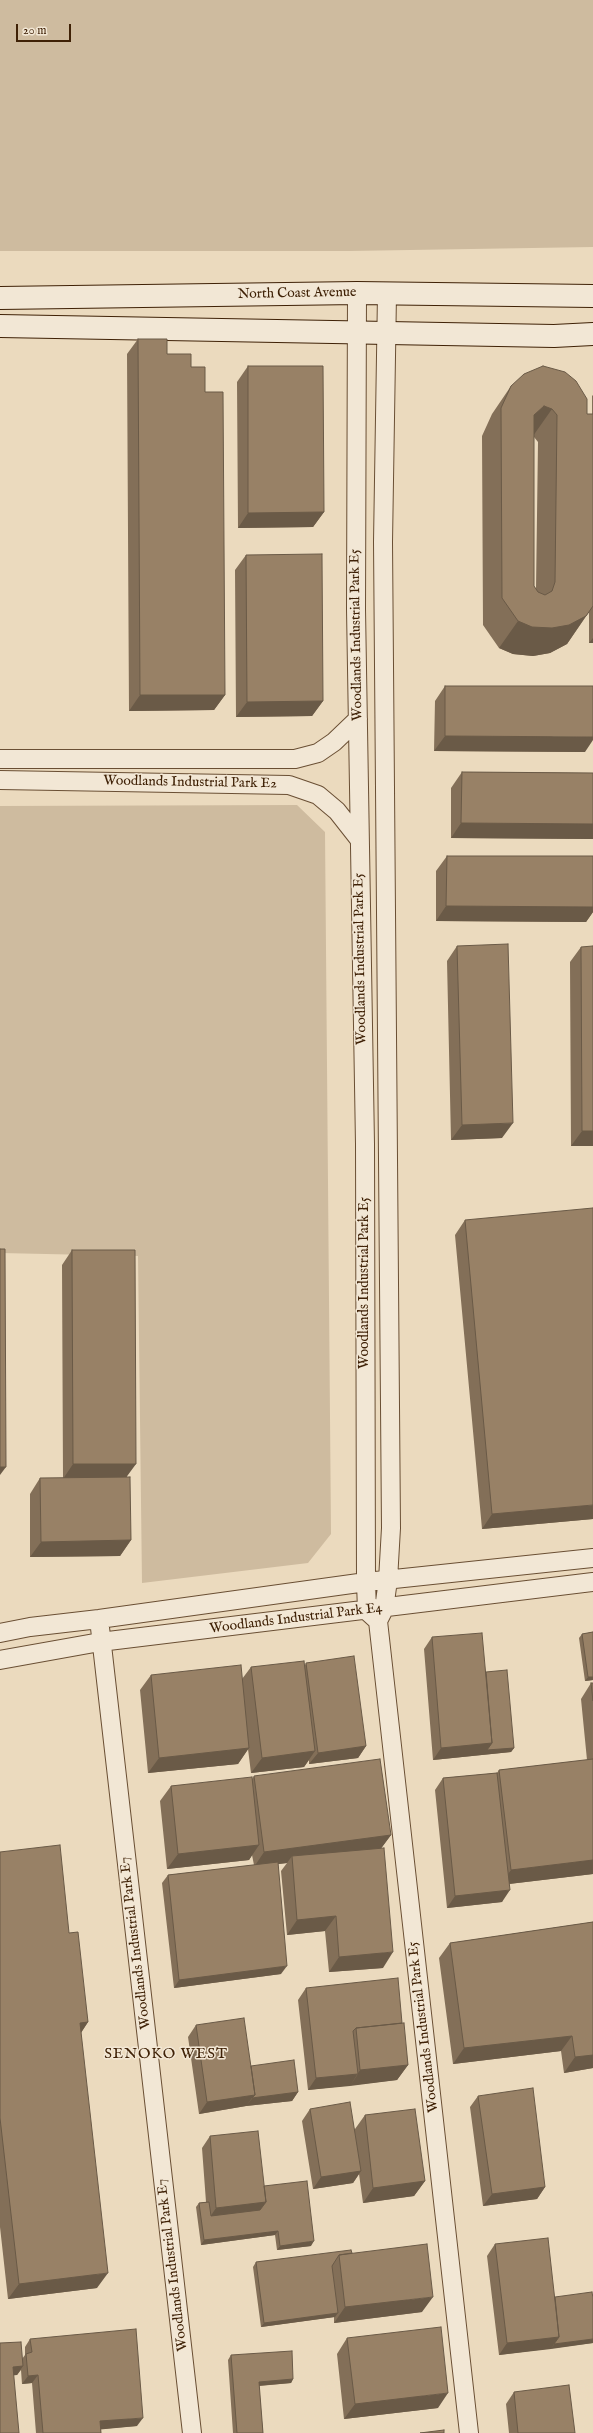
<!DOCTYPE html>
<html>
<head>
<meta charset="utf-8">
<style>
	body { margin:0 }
	#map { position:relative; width:593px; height:2433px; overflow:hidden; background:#ebdabe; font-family:"IM FELL English",serif }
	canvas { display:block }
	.scale { position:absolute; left:16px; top:24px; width:55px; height:18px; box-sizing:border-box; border:2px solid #3f2106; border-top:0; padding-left:5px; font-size:12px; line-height:14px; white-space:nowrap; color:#3f2106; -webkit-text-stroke:3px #f2e7d5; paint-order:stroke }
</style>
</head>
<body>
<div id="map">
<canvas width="593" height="2433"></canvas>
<div class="scale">20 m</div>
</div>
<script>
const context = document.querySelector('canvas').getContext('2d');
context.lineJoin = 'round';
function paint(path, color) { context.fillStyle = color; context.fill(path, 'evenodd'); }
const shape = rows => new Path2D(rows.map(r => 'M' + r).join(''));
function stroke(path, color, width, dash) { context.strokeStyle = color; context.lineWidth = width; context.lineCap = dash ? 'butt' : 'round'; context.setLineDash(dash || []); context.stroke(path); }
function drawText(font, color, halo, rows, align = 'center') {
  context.font = font + ' "IM FELL English",serif'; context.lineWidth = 3; context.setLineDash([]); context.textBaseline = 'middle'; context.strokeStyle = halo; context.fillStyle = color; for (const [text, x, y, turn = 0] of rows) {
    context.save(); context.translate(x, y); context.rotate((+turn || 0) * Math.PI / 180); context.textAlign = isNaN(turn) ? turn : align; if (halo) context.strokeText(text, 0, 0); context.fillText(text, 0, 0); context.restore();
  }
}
paint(shape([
	[0,0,593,0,593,247,349,251,0,251],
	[297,805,325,832,331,1534,308,1563,142,1583,138,1256,0,1253,0,806]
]), '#cebb9f');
const minor = shape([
	[357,293,356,609,365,1144,366,1582,367,1611,378,1621],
	[387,294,383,542,391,1528,388,1580,384,1609,378,1621,469,2433],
	[0,759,295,759,318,753,334,742,358,719],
	[0,780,289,785,318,795,337,811,359,839],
	[99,1619,192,2433],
	[0,1633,30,1627,99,1619,366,1582,593,1558],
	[0,1660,100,1642,593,1582]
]);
const secondary = shape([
	[0,298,357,293,593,296],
	[0,326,554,336,593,334]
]);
stroke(minor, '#6a4f34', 20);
stroke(secondary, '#3f2106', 24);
stroke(minor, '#f2e7d5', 18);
stroke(secondary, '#f2e7d5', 22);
paint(shape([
	[138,339,167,354,191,367,205,392,225,695,214,710,129,711,127,354],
	[248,366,324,512,313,527,238,528,237,382],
	[511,386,587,414,592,414,592,396,593,395,593,643,589,643,589,612,567,644,550,653,533,656,513,654,499,648,483,625,482,436,492,414],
	[534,437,538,442,536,589,534,586],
	[246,555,323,701,312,716,236,717,235,570],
	[445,686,585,752,434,751,435,701],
	[462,772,593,773,593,839,451,838,451,788],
	[447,856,593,856,593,912,586,922,436,921,436,871],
	[457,946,502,1138,451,1140,447,961],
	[581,947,593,1146,571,1146,570,962],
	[465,1220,593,1519,482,1529,455,1235],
	[72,1250,127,1477,131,1540,120,1556,30,1557,30,1494,40,1478,63,1478,62,1265],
	[593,1632,593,1680,585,1681,579,1638,582,1634],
	[432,1637,486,1672,514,1748,511,1752,433,1760,424,1649],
	[306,1663,366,1746,358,1758,309,1764,309,1760,304,1767,251,1773,248,1749,238,1764,148,1773,140,1690,151,1675,242,1679,251,1667,305,1665],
	[591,1683,593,1683,593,1874,509,1884,502,1902,447,1908,435,1790,443,1778,497,1773,499,1770,587,1760,581,1699],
	[254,1776,391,1835,381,1848,383,1968,329,1972,325,1931,287,1935,281,1871,287,1863,278,1864,281,1974,174,1988,162,1883,168,1875,254,1865,252,1855,249,1860,167,1869,160,1801,171,1786,252,1779],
	[0,1852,69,1933,88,2022,81,2033,97,2288,8,2299,0,2227],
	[593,1922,593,2068,564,2073,561,2051,453,2064,439,1958,450,1943],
	[306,1988,402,2023,408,2065,397,2080,308,2090,298,2000],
	[196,2025,251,2066,298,2092,292,2101,246,2106,199,2114,188,2037],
	[478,2096,545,2187,537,2199,483,2206,470,2107],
	[310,2109,355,2129,365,2115,425,2181,414,2196,363,2203,359,2174,353,2183,313,2189,302,2121],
	[210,2136,264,2186,311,2246,277,2250,275,2235,201,2245,196,2207,199,2203,206,2202,202,2148],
	[495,2244,555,2297,593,2343,499,2355,487,2256],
	[352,2253,422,2312,334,2323,334,2317,261,2327,253,2267,256,2262],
	[347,2338,438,2408,344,2419,337,2354],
	[30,2339,137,2426,101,2429,101,2433,36,2433,32,2383,22,2384,21,2370,17,2375,0,2343,22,2359,25,2355,25,2347],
	[231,2355,293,2379,291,2383,259,2386,263,2433,233,2433,228,2360],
	[514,2392,575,2433,509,2433,506,2404]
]), '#836f58');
paint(shape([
	[544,406,552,409,533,436,534,415],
	[324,512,313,527,238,528,248,513],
	[586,616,567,644,550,653,533,656,513,654,499,648,518,621],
	[593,638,593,643,589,643],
	[140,695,225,695,214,710,129,711],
	[323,701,312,716,236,717,247,702],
	[445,736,593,737,593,740,585,752,434,751],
	[461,823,593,824,593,839,451,838],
	[446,906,593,907,593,912,586,922,436,921],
	[513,1123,502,1138,451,1140,462,1125],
	[582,1131,593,1131,593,1146,571,1146],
	[73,1464,136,1464,125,1479,63,1479],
	[0,1467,6,1467,0,1475],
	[593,1505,593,1519,482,1529,492,1514],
	[131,1540,120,1556,30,1557,41,1542],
	[588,1677,593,1677,593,1680,585,1681],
	[492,1743,514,1748,511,1752,433,1760,441,1748],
	[366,1746,358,1758,309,1764,318,1753],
	[249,1748,238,1764,148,1773,159,1758],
	[315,1751,304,1767,251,1773,262,1758],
	[391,1835,380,1850,292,1856,287,1863,254,1867,264,1852],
	[259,1845,249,1860,167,1869,178,1854],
	[593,1860,593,1874,500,1885,511,1870],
	[510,1890,502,1902,447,1908,455,1896],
	[336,1916,325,1931,287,1935,297,1920],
	[393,1952,383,1968,329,1972,339,1957],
	[287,1966,281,1974,174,1988,179,1980],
	[88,2022,78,2037,80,2023],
	[572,2036,561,2051,453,2064,464,2048],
	[593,2055,593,2068,564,2073,575,2057],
	[408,2065,397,2080,350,2086,360,2070],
	[358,2074,350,2086,308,2090,316,2078],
	[298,2092,292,2101,246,2106,252,2098],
	[255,2095,246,2106,199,2114,207,2102],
	[361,2171,353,2183,313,2189,321,2177],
	[425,2181,414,2196,363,2203,373,2188],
	[545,2187,537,2199,483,2206,492,2194],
	[266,2202,258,2214,208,2220,216,2208],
	[278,2231,275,2235,201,2245,204,2240],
	[314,2241,311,2246,277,2250,280,2246],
	[108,2273,97,2288,8,2299,19,2284],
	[433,2297,422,2312,334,2323,345,2307],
	[338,2313,335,2317,261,2327,264,2323],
	[559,2337,551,2349,499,2355,507,2343],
	[593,2339,593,2343,551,2349,554,2344],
	[23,2366,17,2375,8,2376,13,2367],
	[38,2375,32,2383,22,2384,28,2376],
	[293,2379,291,2383,256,2386,259,2382],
	[448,2393,438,2408,344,2419,355,2404],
	[143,2418,137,2426,95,2430,100,2421]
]), '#6a5a47');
const building = shape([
	[138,339,167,339,167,354,191,354,191,367,205,367,205,392,223,392,225,695,140,695,138,339],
	[248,366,323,366,324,512,248,513,248,366],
	[543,366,565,372,576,381,587,399,587,414,593,414,593,606,586,616,569,625,552,628,532,627,518,621,502,598,501,408,511,386,524,374,543,366],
	[544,406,552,409,557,415,555,582,552,591,545,595,538,592,534,586,534,415,544,406],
	[322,554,323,701,247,702,246,555,322,554],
	[445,686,593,686,593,737,445,736,445,686],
	[462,772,593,773,593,824,461,823,462,772],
	[447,856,593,856,593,907,446,906,447,856],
	[508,944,513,1123,462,1125,457,946,508,944],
	[593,946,593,1131,582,1131,581,947,593,946],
	[593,1208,593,1505,492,1514,465,1220,593,1208],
	[0,1249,5,1249,6,1467,0,1467,0,1249],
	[72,1250,135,1250,136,1464,73,1464,72,1250],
	[130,1477,131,1540,41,1542,40,1478,130,1477],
	[593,1632,593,1677,588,1677,582,1634,593,1632],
	[482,1633,492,1743,441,1748,432,1637,482,1633],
	[354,1656,366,1746,318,1753,306,1663,354,1656],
	[304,1661,315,1751,262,1758,251,1667,304,1661],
	[241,1665,249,1748,159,1758,151,1675,241,1665],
	[507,1670,514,1748,487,1750,492,1743,486,1672,507,1670],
	[591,1683,593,1683,593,1701,591,1683],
	[380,1759,391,1835,264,1852,254,1776,380,1759],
	[593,1759,593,1860,511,1870,499,1770,593,1759],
	[497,1773,510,1890,455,1896,443,1778,497,1773],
	[252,1777,259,1845,178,1854,171,1786,252,1777],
	[60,1845,69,1933,78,1932,88,2022,80,2023,108,2273,19,2284,0,2118,0,1852,60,1845],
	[384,1848,393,1952,339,1957,336,1916,297,1920,292,1856,384,1848],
	[278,1862,287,1966,179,1980,168,1875,278,1862],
	[593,1922,593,2055,575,2057,572,2036,464,2048,450,1943,593,1922],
	[398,1978,402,2023,356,2028,353,2031,358,2074,316,2078,306,1988,398,1978],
	[244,2018,255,2095,207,2102,196,2025,244,2018],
	[404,2023,408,2065,360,2070,356,2028,404,2023],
	[294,2060,298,2092,252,2098,255,2095,251,2066,294,2060],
	[533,2088,545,2187,492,2194,478,2096,533,2088],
	[350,2102,361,2171,321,2177,310,2109,350,2102],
	[415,2109,425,2181,373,2188,365,2115,415,2109],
	[258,2131,266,2202,216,2208,210,2136,258,2131],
	[307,2181,314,2241,280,2246,278,2231,204,2240,199,2203,209,2202,211,2216,260,2210,266,2202,264,2186,307,2181],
	[548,2238,559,2337,507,2343,495,2244,548,2238],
	[427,2244,433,2297,345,2307,339,2255,427,2244],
	[351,2250,352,2253,339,2255,332,2266,338,2313,264,2323,256,2262,351,2250],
	[592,2292,593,2298,593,2339,554,2344,559,2337,555,2297,592,2292],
	[441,2327,448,2393,355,2404,347,2338,441,2327],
	[136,2329,143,2418,100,2421,101,2433,43,2433,38,2375,28,2376,26,2354,32,2352,30,2339,136,2329],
	[21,2342,23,2366,13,2367,19,2433,0,2433,0,2343,21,2342],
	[292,2351,293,2379,259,2382,263,2433,237,2433,231,2355,292,2351],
	[569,2385,575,2433,518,2433,514,2392,569,2385],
	[444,2430,444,2433,420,2433,444,2430]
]);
paint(building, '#988166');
stroke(building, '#6a5a47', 1);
drawText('14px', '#3f2106', '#f2e7d5', [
	["North Coast Avenue",297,294,-1],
	["Woodlands Industrial Park E5",357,635,-91],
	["Woodlands Industrial Park E2",190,783,1],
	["Woodlands Industrial Park E5",361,959,-91],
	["Woodlands Industrial Park E5",365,1283,-90],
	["Woodlands Industrial Park E4",296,1619,-7],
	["Woodlands Industrial Park E7",136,1943,-97],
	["Woodlands Industrial Park E5",424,2027,-97],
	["Woodlands Industrial Park E7",173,2265,-97]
]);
context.letterSpacing = '1px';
drawText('15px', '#3f2106', '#f2e7d5', [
	["SENOKO WEST",166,2055]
]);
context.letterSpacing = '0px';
</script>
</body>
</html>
